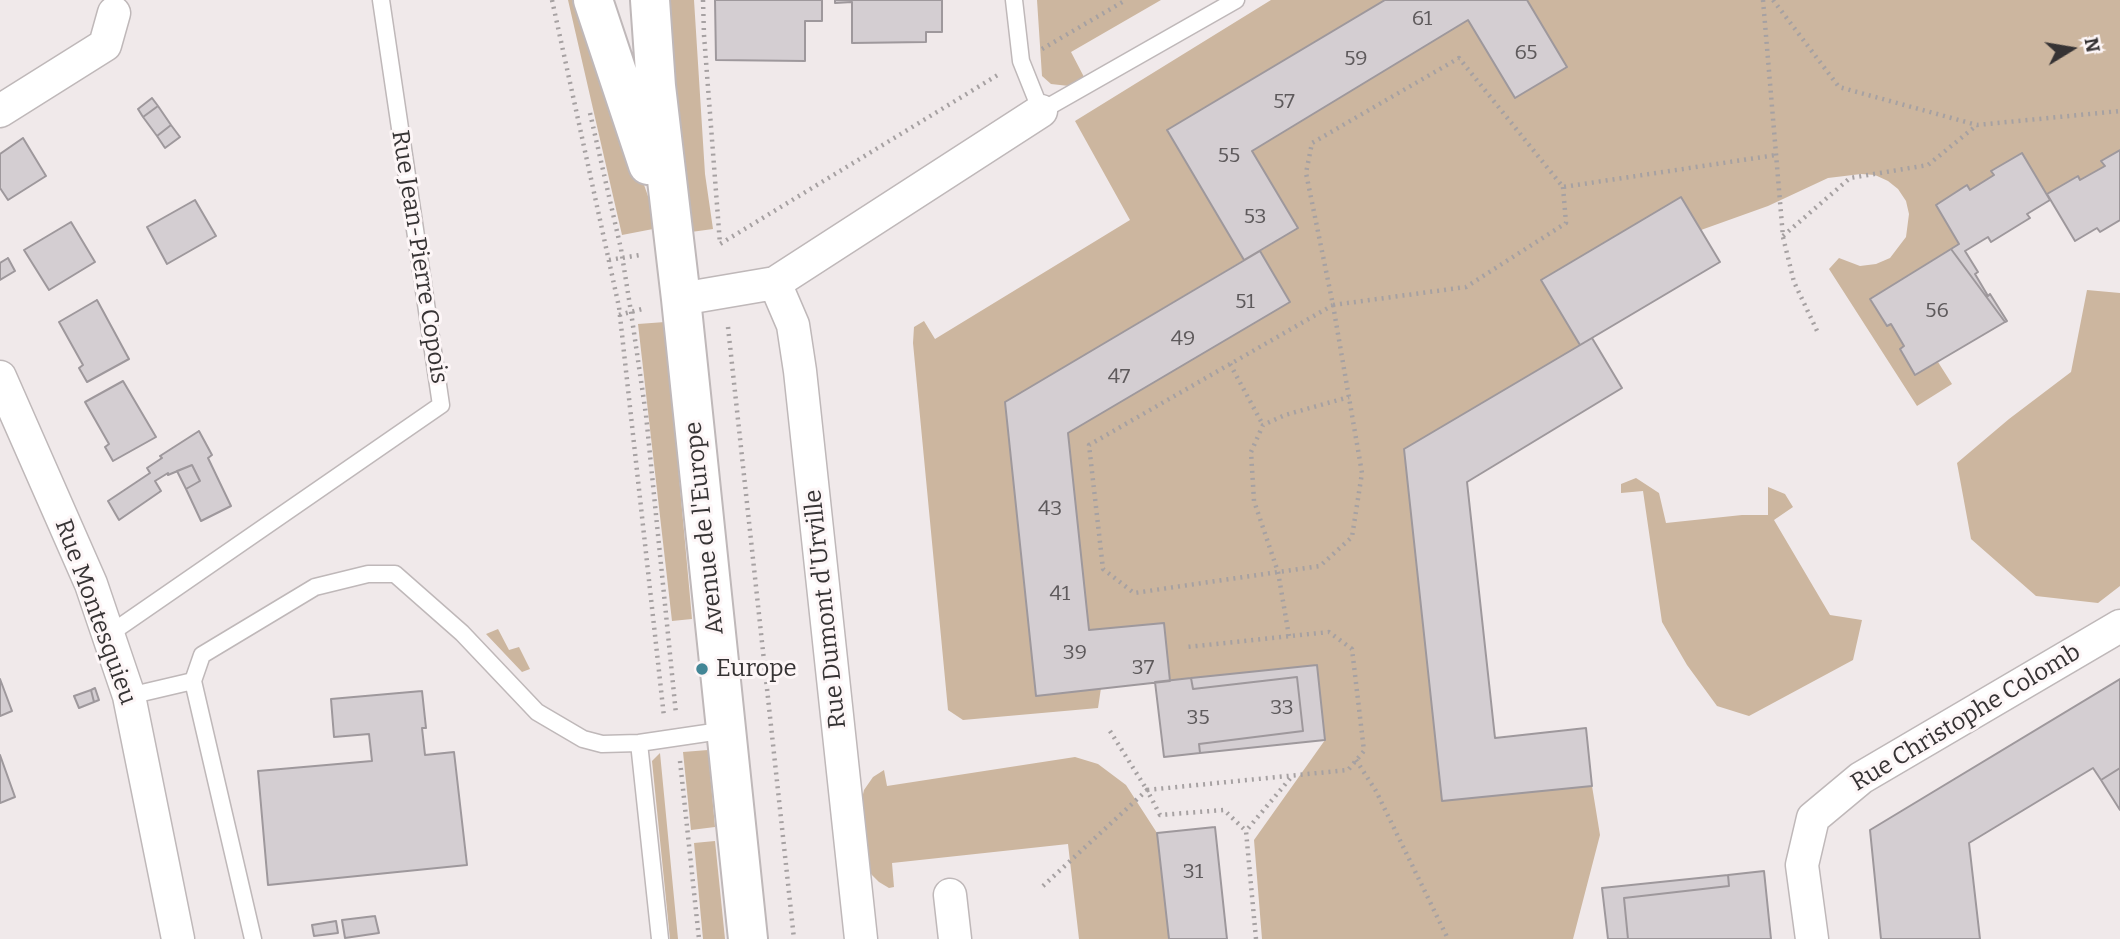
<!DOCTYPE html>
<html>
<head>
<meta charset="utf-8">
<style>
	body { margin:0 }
	#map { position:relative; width:2120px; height:939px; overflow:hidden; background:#f0e9ea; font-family:Bitter,serif }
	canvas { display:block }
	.north { position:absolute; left:2036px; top:14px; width:70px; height:70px; -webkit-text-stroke:5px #fdf6f7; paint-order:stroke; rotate:79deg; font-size:19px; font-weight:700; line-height:28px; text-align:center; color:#363334 }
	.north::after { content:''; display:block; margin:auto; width:24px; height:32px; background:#363334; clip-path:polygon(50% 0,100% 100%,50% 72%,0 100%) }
</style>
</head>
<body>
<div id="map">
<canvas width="2120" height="939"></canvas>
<div class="north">N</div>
</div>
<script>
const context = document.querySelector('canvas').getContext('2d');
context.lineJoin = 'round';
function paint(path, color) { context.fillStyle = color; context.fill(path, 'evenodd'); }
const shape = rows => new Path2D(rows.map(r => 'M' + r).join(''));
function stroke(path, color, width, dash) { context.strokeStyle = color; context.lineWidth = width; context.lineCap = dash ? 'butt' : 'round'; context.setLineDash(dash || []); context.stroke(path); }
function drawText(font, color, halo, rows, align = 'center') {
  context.font = font + ' Bitter,serif'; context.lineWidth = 6; context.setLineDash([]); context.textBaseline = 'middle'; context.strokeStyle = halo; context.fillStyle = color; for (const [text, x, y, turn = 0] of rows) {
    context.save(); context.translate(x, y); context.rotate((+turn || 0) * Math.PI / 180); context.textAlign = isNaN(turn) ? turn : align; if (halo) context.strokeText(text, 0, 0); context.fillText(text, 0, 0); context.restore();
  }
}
paint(shape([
	[568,0,579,0,649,199,653,229,622,235],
	[666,0,694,0,705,174,713,229,691,232],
	[1037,0,1161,0,1071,52,1084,77,1069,86,1051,84,1042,76],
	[1271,0,1385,0,1168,130,1244,260,1005,402,1036,696,1101,688,1098,708,963,720,948,710,913,343,914,327,924,321,935,339,1130,220,1075,121],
	[1527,0,2120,0,2120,150,2102,161,2105,166,2080,180,2077,176,2047,194,2022,153,1992,171,1994,175,1970,190,1966,186,1936,205,1959,244,1871,299,1887,326,1891,324,1904,346,1900,349,1915,375,1938,362,1952,384,1917,406,1829,269,1839,258,1860,266,1876,264,1890,258,1906,237,1909,214,1906,201,1898,189,1888,181,1875,175,1861,174,1828,178,1768,206,1701,230,1681,197,1541,280,1580,345,1404,449,1442,801,1592,786,1600,835,1573,939,1262,939,1254,840,1325,740,1317,665,1170,681,1164,623,1089,630,1068,433,1290,302,1260,251,1298,228,1252,151,1468,20,1515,97,1567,67],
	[2087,290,2120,293,2120,586,2098,603,2036,596,1971,539,1957,463,2009,419,2071,372],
	[665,322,692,619,672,621,638,324],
	[1636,478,1659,493,1666,523,1742,515,1768,515,1768,487,1785,494,1793,507,1774,520,1830,615,1862,620,1853,660,1749,716,1717,706,1687,665,1662,622,1643,491,1621,493,1621,484],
	[498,629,509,650,519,647,530,669,522,672,486,634],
	[708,750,715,827,691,830,683,752],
	[660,753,678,939,670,939,652,761],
	[1075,757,1098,764,1126,785,1157,833,1169,939,1079,939,1068,844,892,863,894,887,889,888,879,882,868,871,859,811,864,790,873,777,884,770,887,786],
	[715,841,725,939,703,939,694,843]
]), '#ccb69f');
const building = shape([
	[715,0,822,0,822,21,805,21,805,61,716,60,715,0],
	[835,0,942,0,942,32,926,32,926,42,852,43,852,2,835,3,835,0],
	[1385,0,1527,0,1567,67,1515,98,1468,20,1252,151,1298,228,1244,260,1167,130,1385,0],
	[152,98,158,106,143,117,138,109,152,98],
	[158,106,171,125,157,136,143,117,158,106],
	[171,125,180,137,165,148,157,136,171,125],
	[23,138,46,176,8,200,0,188,0,154,23,138],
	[2120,150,2120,220,2100,232,2097,228,2075,241,2047,194,2078,176,2080,180,2105,166,2101,161,2120,150],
	[2022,153,2050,200,2027,214,2030,218,1991,242,1988,237,1965,251,1978,272,1975,274,1988,296,1990,294,2007,321,2005,322,1951,249,1959,244,1936,205,1967,185,1970,190,1994,175,1991,171,2022,153],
	[1681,197,1720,262,1580,345,1541,280,1681,197],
	[195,200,216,236,167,264,147,227,195,200],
	[71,222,95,262,49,290,24,250,71,222],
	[1951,249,2005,322,1915,375,1900,349,1904,346,1891,324,1887,326,1870,299,1951,249],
	[1260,251,1290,302,1068,433,1089,630,1164,623,1170,681,1036,696,1005,402,1260,251],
	[8,258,15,271,0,280,0,263,8,258],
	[97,300,129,359,87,382,79,368,83,365,59,322,97,300],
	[1592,338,1622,388,1467,482,1495,738,1586,728,1592,786,1442,801,1404,449,1592,338],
	[123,381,156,437,113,461,105,447,109,444,85,402,123,381],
	[199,431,212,455,208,458,231,506,201,521,186,489,200,481,192,465,168,475,168,473,155,481,161,491,119,520,108,501,150,473,147,468,162,458,160,456,199,431],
	[192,465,200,481,186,489,177,471,192,465],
	[1317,665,1325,740,1200,753,1199,744,1303,731,1297,677,1193,689,1191,678,1317,665],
	[1297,677,1303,731,1199,744,1200,753,1164,757,1155,682,1191,678,1193,689,1297,677],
	[0,679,12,711,0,716,0,679],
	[2120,679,2120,768,2101,780,2093,768,1969,843,1980,939,1881,939,1870,830,2120,679],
	[95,688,99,700,94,702,91,690,95,688],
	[91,690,94,702,79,708,74,696,91,690],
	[422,691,426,728,422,728,425,755,454,752,467,865,268,885,258,771,372,761,369,734,334,737,331,699,422,691],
	[0,755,15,797,0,803,0,755],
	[2120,768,2120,810,2101,780,2120,768],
	[1215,827,1227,939,1169,939,1157,833,1215,827],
	[1764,871,1771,939,1628,939,1624,898,1729,886,1728,875,1764,871],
	[1728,875,1729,886,1624,898,1628,939,1608,939,1602,888,1728,875],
	[375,916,379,933,345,938,342,920,375,916],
	[336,921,338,933,314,936,312,925,336,921]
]);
paint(building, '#d4ced2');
stroke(building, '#9e989c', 2);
const service = shape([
	[1014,0,1021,61,1041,111,1236,0],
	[108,635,441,405,381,0],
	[193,681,253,939],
	[129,696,193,681,202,655,315,587,368,574,395,574,462,633,537,712,583,739,602,744,639,743,727,730],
	[639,743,660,939]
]);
const minor = shape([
	[0,111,105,45,114,13],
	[775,283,793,325,800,371,861,939],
	[681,299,775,283,1041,111],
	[0,377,91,584,129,696,178,939],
	[950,895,955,939],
	[1812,939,1802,865,1813,818,1861,778,2120,626]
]);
const tertiary = shape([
	[593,0,648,165],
	[650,0,656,86,681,299,748,939]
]);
stroke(service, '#bfb8b9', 19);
stroke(minor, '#bfb8b9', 35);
stroke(tertiary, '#bfb8b9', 42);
stroke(shape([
	[552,0,619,307,664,717],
	[703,0,704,35,720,244,1001,73],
	[1763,0,1783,237,1794,282,1819,335],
	[1773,0,1839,87,1977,125,2120,111],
	[1042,49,1126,0],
	[590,113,621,249,631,312,646,415,676,714],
	[1563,187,1566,223,1466,287,1333,305,1306,173,1312,143,1459,58,1563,187,1776,155],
	[1783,236,1850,178,1928,165,1977,125],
	[609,260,640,255],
	[1333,305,1362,473,1352,537,1320,566,1134,593,1103,569,1089,445,1333,305],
	[619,315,646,308],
	[728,327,794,939],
	[1230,364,1263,425],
	[1289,636,1278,572,1254,501,1251,452,1263,425,1285,415,1349,397],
	[1110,731,1147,790,1348,770,1364,751,1352,649,1329,632,1187,647],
	[1356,760,1376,791,1448,939],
	[680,761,699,939],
	[1043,886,1147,790,1160,815,1224,810,1246,831],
	[1256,939,1246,831,1293,775]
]), '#a6a1a2', 4.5, [2, 5]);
stroke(service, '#fff', 16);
stroke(minor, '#fff', 32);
stroke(tertiary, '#fff', 38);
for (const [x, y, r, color] of [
	[702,669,7,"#438696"]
]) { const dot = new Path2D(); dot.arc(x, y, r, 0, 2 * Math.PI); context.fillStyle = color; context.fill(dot); stroke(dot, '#fdf6f7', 2.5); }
drawText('21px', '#5e5a5c', null, [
	["61",1422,19],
	["65",1526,53],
	["59",1356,59],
	["57",1284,102],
	["55",1229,156],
	["53",1255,217],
	["51",1245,302],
	["56",1937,311],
	["49",1183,339],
	["47",1119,377],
	["43",1050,509],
	["41",1060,594],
	["39",1075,653],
	["37",1143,668],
	["33",1282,708],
	["35",1198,718],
	["31",1193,872]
]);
drawText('24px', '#363334', '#fdf6f7', [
	["Rue Jean-Pierre Copois",419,257,81],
	["Avenue de l'Europe",705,528,-96],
	["Rue Dumont d'Urville",826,609,-96],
	["Rue Montesquieu",95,612,70],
	["Rue Christophe Colomb",1966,718,-31]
]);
drawText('24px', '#363334', '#fdf6f7', [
	["Europe",716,669]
], 'left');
</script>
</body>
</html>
